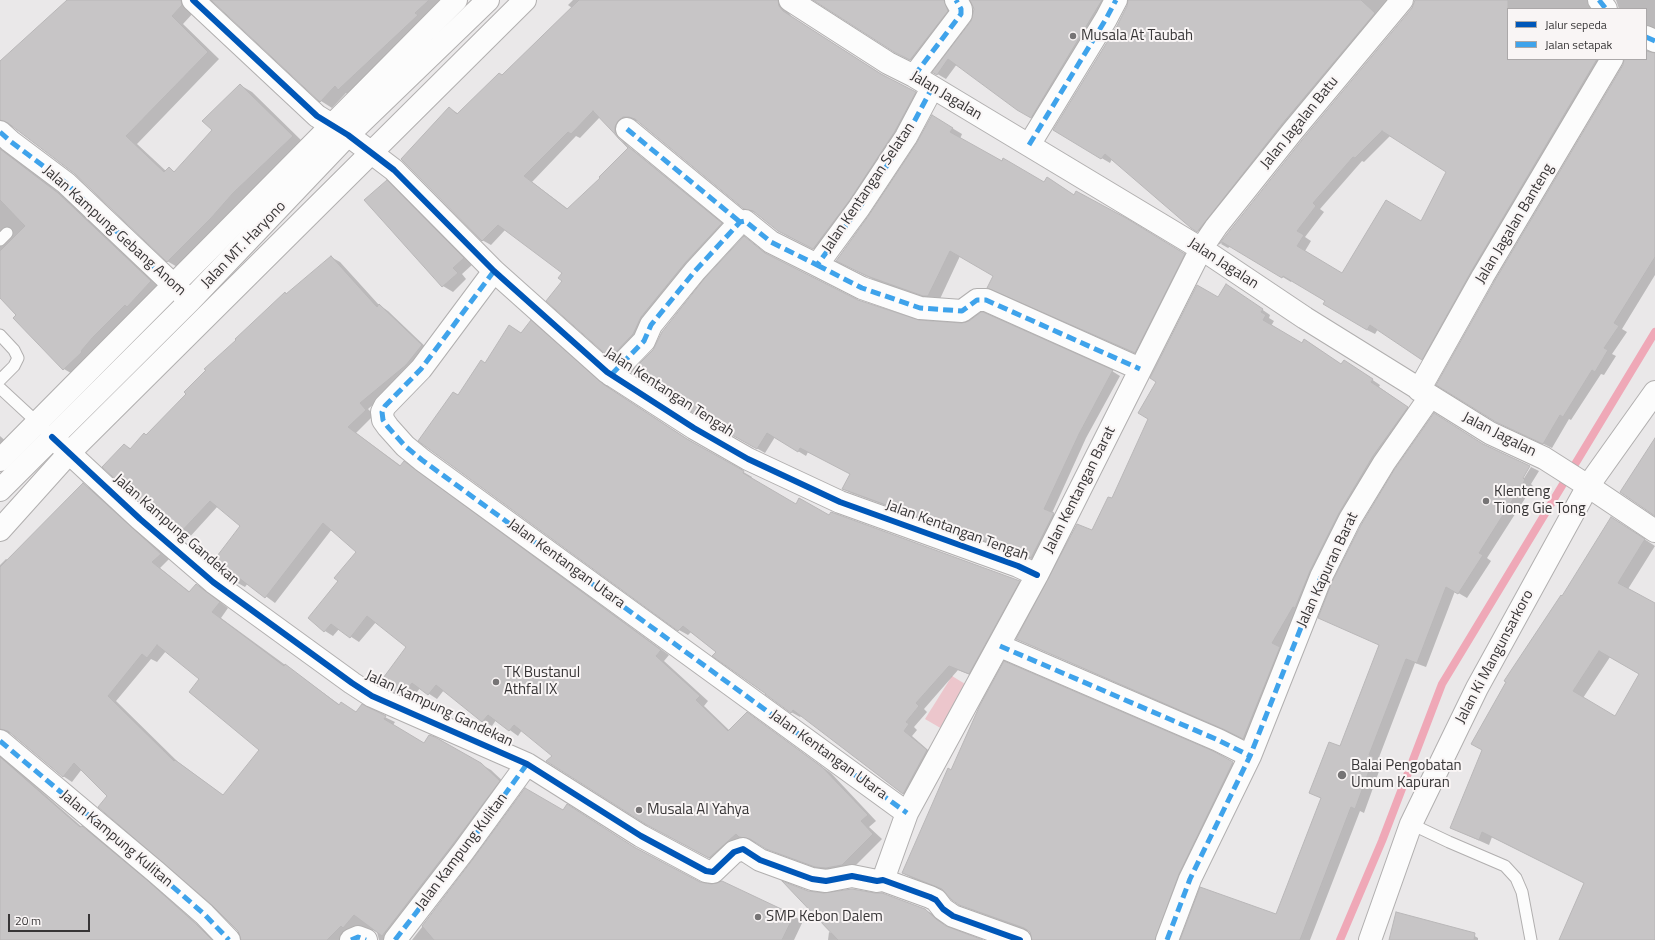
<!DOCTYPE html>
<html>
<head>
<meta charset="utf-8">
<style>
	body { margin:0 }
	#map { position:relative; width:1655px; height:940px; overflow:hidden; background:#eae8e9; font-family:"Titillium Web",sans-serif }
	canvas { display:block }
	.legend { position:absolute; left:1507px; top:8px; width:140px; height:52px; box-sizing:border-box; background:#f9f5f5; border:1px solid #aba8a9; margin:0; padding:5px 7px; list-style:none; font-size:12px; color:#373536 }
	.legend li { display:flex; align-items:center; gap:8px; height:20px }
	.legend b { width:20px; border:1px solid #aba8a9 }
	.scale { position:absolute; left:8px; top:914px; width:82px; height:18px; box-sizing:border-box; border:2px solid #373536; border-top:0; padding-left:5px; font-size:12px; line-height:14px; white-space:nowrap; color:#373536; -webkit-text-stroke:3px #f9f5f5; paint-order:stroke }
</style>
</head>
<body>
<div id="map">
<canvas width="1655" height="940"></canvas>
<ul class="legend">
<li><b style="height:5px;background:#0057b8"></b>Jalur sepeda</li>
<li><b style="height:5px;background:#3fa3eb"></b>Jalan setapak</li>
</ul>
<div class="scale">20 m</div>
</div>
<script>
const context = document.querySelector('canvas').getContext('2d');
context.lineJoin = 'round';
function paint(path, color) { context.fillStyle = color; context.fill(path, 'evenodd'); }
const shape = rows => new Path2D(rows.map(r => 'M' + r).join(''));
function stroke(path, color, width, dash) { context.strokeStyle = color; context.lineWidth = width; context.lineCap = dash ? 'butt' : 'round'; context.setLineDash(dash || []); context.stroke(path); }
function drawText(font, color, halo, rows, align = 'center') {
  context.font = font + ' "Titillium Web",sans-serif'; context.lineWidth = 4; context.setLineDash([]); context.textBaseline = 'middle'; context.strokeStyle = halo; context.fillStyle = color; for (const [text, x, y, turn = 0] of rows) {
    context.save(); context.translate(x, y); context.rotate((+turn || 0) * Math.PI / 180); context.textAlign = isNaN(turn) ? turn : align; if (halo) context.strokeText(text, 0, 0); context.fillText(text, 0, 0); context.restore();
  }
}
paint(shape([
	[952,676,975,690,949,733,925,719]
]), '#ecc6cc');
paint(shape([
	[68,0,195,0,194,12,183,24,219,59,137,144,166,171,169,168,175,172,213,130,240,85,252,92,304,143,179,268,167,261,74,172,14,126,8,127,0,136,0,62],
	[213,0,448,0,351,96,346,93,332,108,321,101],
	[573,0,787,0,787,11,792,17,886,77,924,97,822,253,787,236,758,214,744,208,638,121,632,122,624,139,627,145,730,229,619,362,611,357,563,281,563,273,506,229,491,245,482,240,449,108,459,114,502,76,572,8,568,5],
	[600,117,629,148,602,178,568,209,532,182,576,136,580,138],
	[815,0,953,0,956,16,919,64,904,57],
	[971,0,1113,0,1040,122,1018,109,957,64,946,79,934,72,972,22,975,14],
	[1129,0,1398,0,1206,236,1192,227,1112,159,1110,163,1054,130,1118,26,1128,6],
	[1415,0,1596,0,1595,9,1508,9,1508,59,1609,59,1430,364,1378,329,1375,334,1367,330,1326,301,1292,280,1291,282,1231,246,1228,248,1221,244,1302,141,1412,9],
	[1391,135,1448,171,1422,222,1342,274,1305,251,1311,241,1305,237,1324,212,1320,209,1362,161,1364,162],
	[1616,0,1655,0,1655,30,1646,28,1646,9,1619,9],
	[1646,51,1655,54,1655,275,1622,329,1627,332,1612,354,1616,356,1604,375,1601,374,1571,420,1569,419,1552,448,1506,426,1628,59,1646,59],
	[932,116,962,134,960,139,1044,183,1126,219,1194,260,1145,358,998,293,988,287,994,276,960,256,939,301,934,301,878,282,847,266,870,216,917,144],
	[0,144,4,149,70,201,162,288,76,376,64,369,0,297],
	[387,181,396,187,473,264,462,274,466,279,453,292,443,286],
	[744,237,771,257,858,301,919,321,1112,371,1120,376,1086,438,1052,513,1061,519,1040,562,851,493,844,489,851,474,808,452,806,456,775,437,765,453,701,416,654,350],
	[331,257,340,262,379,305,388,311,430,351,415,369,368,409,374,415,356,433,401,466,413,467,669,655,664,661,708,701,704,706,730,731,747,713,831,773,876,821,869,827,882,839,851,870,825,871,776,853,758,843,749,842,718,863,657,830,554,756,522,730,518,736,496,720,492,726,483,721,444,690,437,699,420,688,411,700,387,689,379,684,407,647,376,622,359,642,339,629,333,636,325,631,339,581,357,552,332,529,275,603,248,583,245,587,236,582,212,564,242,526,218,506,187,540,179,534,104,467,124,445,132,449,287,295],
	[1227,285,1270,315,1269,318,1274,321,1271,326,1302,344,1305,340,1342,365,1352,366,1380,385,1379,387,1416,413,1280,649,1288,653,1252,743,1017,639,1092,532,1112,499,1218,299],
	[531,322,539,327,612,390,695,444,752,477,751,479,796,505,1019,582,1028,587,978,678,958,670,924,709,927,712,914,727,917,730,912,736,935,756,912,799,903,794,802,715,800,717,791,712,691,632,688,635,679,630,419,440,485,364,521,333],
	[0,436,10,445,0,455],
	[1531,467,1539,471,1531,484,1533,486,1487,558,1491,561,1467,598,1455,591,1426,667,1415,663,1378,760,1382,763,1364,813,1360,811,1310,940,1181,940,1277,916,1322,799,1310,792,1341,748,1380,645,1520,482,1521,483],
	[84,485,93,490,169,559,160,568,190,592,196,585,205,590,228,608,221,618,340,705,357,713,362,706,395,722,393,725,425,744,434,738,491,770,508,786,393,940,379,940,377,932,373,930,363,930,349,940,242,940,239,931,82,769,72,782,63,776,12,733,6,734,0,738,0,565,6,559,8,560],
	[166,651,200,679,261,750,224,796,178,762,116,701,151,659,157,662],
	[1612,518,1655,546,1628,589,1655,604,1655,940,1560,940,1585,883,1492,837,1489,845,1451,828,1563,597],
	[1610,657,1641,674,1616,717,1583,698],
	[1212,752,1241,767,1164,940,1033,940,1031,932,969,909,959,904,945,891,912,878,903,873,951,771],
	[0,755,83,828,91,832,157,888,215,940,0,940],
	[564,811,700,883,793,916,803,921,794,940,412,940,474,860],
	[808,892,824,894,882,894,927,911,937,916,944,925,951,930,980,940,828,940,829,932,834,934],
	[1468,932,1478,938,1478,940,1390,940]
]), '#0003');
stroke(shape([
	[1340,940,1382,841,1442,684,1655,332]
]), '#efa8b7', 8);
const building = shape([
	[67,0,181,0,182,5,172,16,208,52,126,136,164,172,169,167,174,172,212,130,202,121,240,84,293,136,233,193,211,218,167,262,75,174,8,123,0,120,0,61,67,0],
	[211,0,429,0,415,13,418,15,338,90,335,86,320,102,211,0],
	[579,0,778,0,779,6,783,11,881,74,916,92,895,131,849,201,813,249,778,231,753,211,744,209,635,119,629,117,623,117,618,121,615,127,615,134,619,139,722,223,685,263,641,317,633,334,610,358,546,301,562,281,558,278,562,273,498,225,482,241,401,159,449,107,457,114,499,73,502,75,579,0],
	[593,111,628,148,599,177,600,178,567,209,524,176,568,132,571,134,593,111],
	[813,0,944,0,948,11,910,60,894,52,813,0],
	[970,0,1102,0,1031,118,1017,110,948,59,937,75,932,72,971,21,974,9,970,0],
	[1128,0,1361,0,1375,13,1282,124,1197,232,1191,228,1105,154,1101,159,1053,130,1117,26,1127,6,1128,0],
	[1415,0,1508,0,1508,59,1597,59,1472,270,1422,360,1370,325,1367,330,1323,304,1325,301,1283,276,1282,278,1222,242,1219,244,1302,140,1412,8,1415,0],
	[1382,131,1446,172,1421,221,1386,200,1342,273,1297,246,1304,235,1297,231,1316,206,1313,203,1353,157,1355,158,1382,131],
	[1646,51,1655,53,1655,257,1614,323,1619,326,1604,348,1608,350,1595,372,1592,370,1563,417,1560,415,1543,444,1496,422,1436,385,1494,282,1623,65,1624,59,1646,59,1646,51],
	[932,115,953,128,950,132,1002,161,1003,158,1044,182,1047,177,1074,195,1076,191,1126,218,1185,254,1135,353,987,288,993,276,950,251,928,296,923,296,867,276,836,261,869,215,916,144,932,115],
	[0,149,58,193,151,281,127,307,125,305,93,337,81,351,82,352,63,370,13,318,16,315,0,298,0,251,25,226,0,200,0,149],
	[387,180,464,258,453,268,458,273,442,287,364,200,387,180],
	[744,236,765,253,858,300,919,320,962,323,969,321,981,312,983,312,1113,370,1079,434,1044,509,1054,513,1031,558,845,490,842,489,850,474,800,448,798,452,767,433,757,449,700,417,631,372,653,350,662,332,704,279,744,236],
	[331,256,377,307,379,304,422,345,406,365,360,403,366,410,348,427,400,466,404,461,661,650,656,656,700,696,696,700,728,731,747,712,822,767,868,815,861,821,873,834,842,865,826,868,815,867,766,849,750,839,739,837,736,834,709,858,647,825,546,761,552,756,514,725,509,731,488,715,482,722,436,685,428,695,412,683,402,696,378,685,406,647,367,616,350,638,331,624,324,632,308,618,338,581,334,578,356,552,323,523,265,598,239,578,235,583,211,564,240,526,210,501,178,535,102,467,124,444,130,449,144,433,146,435,186,394,184,392,206,370,204,369,236,340,235,339,285,292,286,294,331,256],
	[1226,284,1263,309,1261,312,1266,315,1263,320,1302,343,1304,339,1341,364,1344,360,1373,379,1371,382,1408,407,1373,456,1339,513,1310,571,1295,608,1293,607,1272,643,1280,647,1243,739,1223,729,1016,639,1077,524,1092,530,1108,497,1112,498,1148,419,1138,413,1156,382,1150,378,1197,285,1218,297,1226,284],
	[531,320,603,384,687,439,744,471,743,473,796,504,799,498,829,515,831,512,1020,581,969,674,949,666,916,703,919,706,906,722,909,724,904,731,927,750,903,794,793,710,791,713,765,694,766,694,712,656,716,652,683,626,678,631,418,441,453,392,458,395,481,360,485,363,509,325,521,333,531,320],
	[1434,413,1483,444,1530,466,1523,478,1525,480,1479,553,1483,555,1458,594,1446,587,1417,663,1406,659,1369,755,1374,757,1355,809,1351,807,1300,940,1180,940,1200,887,1276,914,1321,798,1309,793,1329,742,1340,746,1379,645,1318,618,1332,582,1361,525,1394,470,1434,413],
	[1655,438,1655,516,1620,492,1655,438],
	[83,483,161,554,152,562,189,592,196,584,220,602,212,612,284,666,285,664,339,705,341,702,356,712,362,704,386,716,384,719,424,743,429,735,435,737,481,763,500,781,453,844,382,936,354,915,343,928,341,926,327,940,241,940,238,931,212,905,98,807,107,796,74,763,63,777,8,731,0,729,0,567,83,483],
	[157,645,199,679,189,692,259,750,223,795,175,760,174,761,108,696,142,654,147,658,157,645],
	[1611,517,1645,539,1618,583,1655,603,1655,940,1559,940,1584,883,1482,832,1479,840,1450,828,1482,750,1471,744,1506,682,1504,681,1561,595,1562,596,1611,517],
	[1599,651,1639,674,1615,716,1573,691,1599,651],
	[1004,661,1213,751,1233,762,1179,874,1155,940,1032,940,1030,932,1024,928,959,905,952,900,942,889,902,873,948,768,951,770,980,705,1004,661],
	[0,757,80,827,82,826,148,881,195,923,212,940,0,940,0,757],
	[525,788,563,810,567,804,634,847,700,882,712,884,722,881,794,915,782,940,434,940,422,926,473,859,525,788],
	[782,881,808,891,824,893,852,889,875,893,882,893,925,909,936,919,946,926,983,940,838,940,782,881],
	[1396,912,1475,933,1474,940,1389,940,1396,912]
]);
paint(building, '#c7c5c6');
stroke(building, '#b9b7b8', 1);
const service = shape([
	[0,240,7,233],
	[0,335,14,350,18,358,14,366,0,380],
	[0,388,40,425],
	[1411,824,1449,842,1505,866,1516,878,1522,892,1531,940]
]);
const minor = shape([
	[193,0,317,116,348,135,394,170,494,271,607,372,694,428,748,459,840,502,1018,566,1037,575],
	[790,0,888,63,914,76,1208,253,1305,318,1490,433,1544,458,1588,486],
	[1599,0,1606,9],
	[1646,37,1655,41],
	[914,76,961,14,961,9,956,0],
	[627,129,740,222],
	[0,132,10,141,66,183,184,295],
	[1029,145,1106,19,1116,0],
	[817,265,862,288,920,308,962,311,977,300,986,300,1140,369],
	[494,271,421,369,385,406,382,412,383,420,388,427,405,446,422,460,907,813],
	[611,375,644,341,651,325,695,271,740,222,745,221,771,242,817,265,859,208,906,137,932,88],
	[1419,390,1483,276,1612,59],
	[52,437,140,519,213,582,352,683,372,696,527,764,641,836,706,871,713,872,734,852,743,849,760,860,812,879,826,881,852,876,877,881,883,880,930,897,936,900,943,909,953,916,1020,940],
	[0,460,456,0],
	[0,530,70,452,525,0],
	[1000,646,1218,740,1250,756],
	[0,741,156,872,204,914,229,940],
	[883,880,907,813,1037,575,1201,249,1216,227,1292,132,1402,0],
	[351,940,358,937,366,940],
	[395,940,463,852,527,764],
	[1167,940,1190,879,1250,756,1321,577,1350,519,1384,463,1430,397],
	[1370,940,1411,824,1477,688,1588,486,1655,392]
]);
const tertiary = shape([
	[1588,486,1655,531]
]);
const primary = shape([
	[0,490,190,301,348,135,488,0]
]);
stroke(service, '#b1afaf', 13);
stroke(minor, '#b1afaf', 24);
stroke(tertiary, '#b1afaf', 24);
stroke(primary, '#b1afaf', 24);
stroke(service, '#fcfcfc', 11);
stroke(minor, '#fcfcfc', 22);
stroke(tertiary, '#fcfcfc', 22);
stroke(primary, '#fcfcfc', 22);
stroke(shape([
	[1599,0,1606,9],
	[1646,37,1655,41],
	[914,76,961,14,961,9,956,0],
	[627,129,740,222],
	[0,132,10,141,66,183,173,285],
	[1029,145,1106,19,1116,0],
	[817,265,862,288,920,308,962,311,977,300,986,300,1140,369],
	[494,271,421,369,385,406,382,412,383,420,388,427,405,446,422,460,907,813],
	[611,375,644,341,651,325,695,271,740,222,745,221,771,242,817,265,859,208,906,137,932,88],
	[1000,646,1218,740,1250,756],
	[0,741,156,872,204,914,229,940],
	[351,940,358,937,366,940],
	[395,940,463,852,527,764,530,765],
	[1167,940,1190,879,1250,756,1321,577]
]), '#3fa3eb', 5, [10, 5]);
stroke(shape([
	[193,0,317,116,348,135,394,170,494,271,607,372,694,428,748,459,840,502,1018,566,1037,575],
	[52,437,140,519,213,582,352,683,372,696,527,764,641,836,706,871,713,872,734,852,743,849,760,860,812,879,826,881,852,876,877,881,883,880,930,897,936,900,943,909,953,916,1020,940]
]), '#0057b8', 6);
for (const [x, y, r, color] of [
	[1073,36,4,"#767475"],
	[1486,501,4,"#767475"],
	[496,682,4,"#767475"],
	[1342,775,5,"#767475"],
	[639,810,4,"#767475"],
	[758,917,4,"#767475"]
]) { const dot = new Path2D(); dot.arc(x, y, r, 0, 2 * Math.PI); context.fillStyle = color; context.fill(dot); stroke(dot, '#f9f5f5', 1.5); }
drawText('15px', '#373536', '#f9f5f5', [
	["Musala At Taubah",1081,36],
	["Klenteng",1494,492],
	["Tiong Gie Tong",1494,509],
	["TK Bustanul",504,673],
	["Athfal IX",504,690],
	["Balai Pengobatan",1351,766],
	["Umum Kapuran",1351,783],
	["Musala Al Yahya",647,810],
	["SMP Kebon Dalem",766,917]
], 'left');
drawText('15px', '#373536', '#f9f5f5', [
	["Jalan Jagalan",946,96,31],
	["Jalan Jagalan Batu",1300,123,-51],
	["Jalan Kentangan Selatan",869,188,-56],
	["Jalan Jagalan Banteng",1515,224,-59],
	["Jalan Kampung Gebang Anom",114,231,42],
	["Jalan MT. Haryono",244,245,-46],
	["Jalan Jagalan",1223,264,33],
	["Jalan Kentangan Tengah",669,393,33],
	["Jalan Jagalan",1499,435,27],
	["Jalan Kentangan Barat",1080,490,-63],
	["Jalan Kampung Gandekan",176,530,41],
	["Jalan Kentangan Tengah",957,531,20],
	["Jalan Kentangan Utara",566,564,36],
	["Jalan Kapuran Barat",1328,570,-65],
	["Jalan Ki Mangunsarkoro",1495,657,-62],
	["Jalan Kampung Gandekan",439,709,25],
	["Jalan Kentangan Utara",828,755,36],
	["Jalan Kampung Kulitan",116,839,40],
	["Jalan Kampung Kulitan",462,852,-53]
]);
</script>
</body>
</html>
